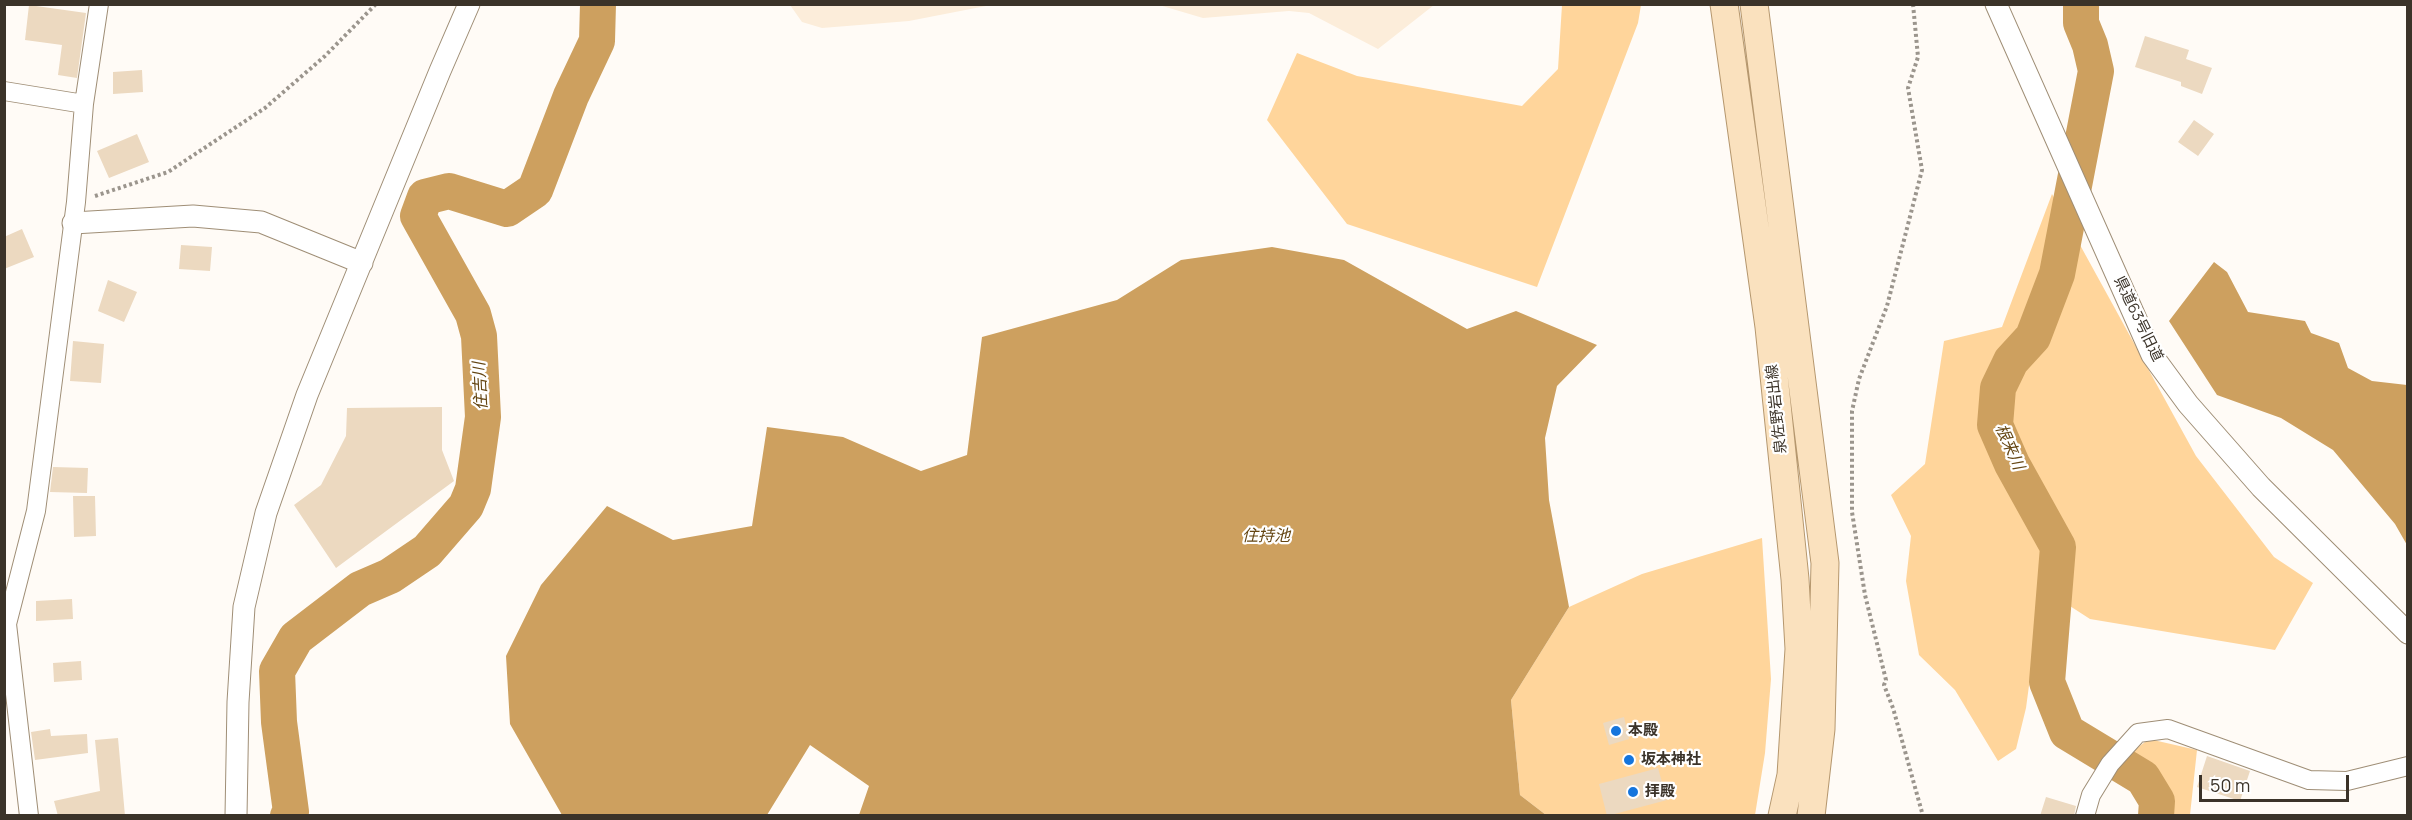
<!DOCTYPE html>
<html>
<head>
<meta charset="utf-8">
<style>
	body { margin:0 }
	#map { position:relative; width:2412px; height:820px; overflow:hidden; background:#fffbf6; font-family:Manrope,sans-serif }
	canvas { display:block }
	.frame { position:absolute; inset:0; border:6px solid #3b3329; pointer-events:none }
	.scale { position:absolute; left:2199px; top:775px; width:150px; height:27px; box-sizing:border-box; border:3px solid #3b3329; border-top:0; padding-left:8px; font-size:18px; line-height:21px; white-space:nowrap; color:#3b3329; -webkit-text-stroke:4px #fff; paint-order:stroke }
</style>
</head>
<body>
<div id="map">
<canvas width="2412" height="820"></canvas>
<div class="frame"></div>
<div class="scale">50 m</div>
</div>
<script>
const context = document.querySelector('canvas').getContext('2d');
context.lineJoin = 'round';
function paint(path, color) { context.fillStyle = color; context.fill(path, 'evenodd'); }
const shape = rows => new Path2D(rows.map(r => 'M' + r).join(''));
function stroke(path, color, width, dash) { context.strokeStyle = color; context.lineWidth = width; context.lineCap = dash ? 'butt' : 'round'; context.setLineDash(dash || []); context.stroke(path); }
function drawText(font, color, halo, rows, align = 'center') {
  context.font = font + ' Manrope,"Noto Sans JP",sans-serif'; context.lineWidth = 4.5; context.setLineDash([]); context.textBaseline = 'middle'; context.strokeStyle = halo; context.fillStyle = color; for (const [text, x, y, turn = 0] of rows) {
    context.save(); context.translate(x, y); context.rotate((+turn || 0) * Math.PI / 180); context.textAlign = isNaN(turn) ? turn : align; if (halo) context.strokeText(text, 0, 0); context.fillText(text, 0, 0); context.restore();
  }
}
paint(shape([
	[790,5,790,4,991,5,909,21,822,28,802,22],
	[1159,5,1434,5,1378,49,1309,13,1289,11,1203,18]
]), '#fcedda');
paint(shape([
	[1562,5,1641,5,1638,23,1537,287,1347,224,1267,120,1297,53,1357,76,1522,106,1558,69],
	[2052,194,2196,456,2274,557,2313,583,2275,650,2090,619,2042,588,2026,708,2016,749,1998,761,1955,690,1919,655,1906,581,1911,536,1891,495,1925,464,1944,341,2002,327],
	[1762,538,1771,679,1765,753,1755,815,1546,815,1520,795,1511,700,1569,607,1642,574],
	[2149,739,2197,750,2190,815,2141,815,2133,751]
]), '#ffd59b');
paint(shape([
	[1272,247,1344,260,1467,329,1516,311,1597,345,1557,386,1545,438,1549,500,1569,607,1511,700,1520,795,1546,815,859,815,869,786,810,745,767,815,562,815,510,724,506,656,541,585,607,506,673,540,752,526,767,427,843,437,921,471,967,455,982,337,1117,300,1181,260],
	[2214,262,2227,272,2248,312,2305,321,2311,333,2339,343,2348,368,2372,381,2407,385,2407,545,2395,524,2333,450,2281,418,2217,395,2169,321]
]), '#cda05f');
stroke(shape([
	[2081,4,2081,23,2090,45,2096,71,2057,274,2033,337,2011,361,1998,388,1995,425,2012,464,2058,547,2047,682,2067,732,2143,778,2157,801,2156,816],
	[288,816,291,812,279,722,277,671,296,638,360,589,390,576,427,551,466,506,473,489,483,417,479,336,473,314,418,216,425,197,449,191,507,209,535,190,571,96,597,41,598,4]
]), '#cda05f', 36);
paint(shape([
	[29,5,86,13,77,78,58,75,62,45,25,40],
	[2145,36,2189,50,2186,59,2212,68,2202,94,2181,86,2181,82,2135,67],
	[142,70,143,92,113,94,113,72],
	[2194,120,2214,134,2198,156,2178,142],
	[137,134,149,162,109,178,97,151],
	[22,229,34,257,4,269,4,237],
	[181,245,212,247,210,271,179,269],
	[108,280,137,292,124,322,98,311],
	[73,341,104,344,101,383,70,381],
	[442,407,442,450,454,481,336,568,294,505,321,485,346,436,347,408],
	[53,467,88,468,87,493,50,492],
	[73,496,95,496,96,536,74,537],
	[72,599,73,619,36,621,36,601],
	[81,661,82,680,54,682,53,663],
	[1624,717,1629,739,1609,745,1603,723],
	[50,729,51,736,87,734,88,753,35,760,31,732],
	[118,738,125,816,58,816,54,801,100,791,95,740],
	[2207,756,2250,771,2240,801,2197,787],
	[1658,768,1667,800,1607,816,1599,784],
	[2046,797,2076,806,2074,816,2040,816]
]), '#ecd9c0');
const minor = shape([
	[4,91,84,104],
	[29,816,7,624,36,511,76,202,84,104,99,4],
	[2085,816,2091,795,2110,764,2138,733,2168,729,2309,780,2347,781,2408,766]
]);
const tertiary = shape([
	[1996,4,2152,355,2188,404,2261,487,2408,633],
	[73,223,193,216,261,222,362,263],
	[236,816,238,702,244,607,266,513,307,395,440,71,469,4]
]);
const primary = shape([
	[1724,4,1769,327,1795,579,1799,649,1791,775,1782,816],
	[1754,4,1825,563,1821,729,1811,816]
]);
stroke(minor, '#9f8e76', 20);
stroke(tertiary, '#9f8e76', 23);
stroke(primary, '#b5976e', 29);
stroke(shape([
	[1913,4,1918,57,1908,88,1922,170,1887,306,1859,379,1852,411,1852,512,1865,595,1886,680,1884,685,1893,708,1923,816],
	[95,196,168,172,265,108,325,56,376,4]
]), '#9b958d', 4, [3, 3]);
stroke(minor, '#fff', 18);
stroke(tertiary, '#fff', 21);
stroke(primary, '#fae1be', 27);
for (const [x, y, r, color] of [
	[1616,731,6,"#1575dd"],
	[1629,760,6,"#1575dd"],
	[1633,792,6,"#1575dd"]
]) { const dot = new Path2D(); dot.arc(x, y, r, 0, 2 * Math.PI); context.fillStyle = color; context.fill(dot); stroke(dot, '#fff', 2); }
drawText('15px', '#3b3329', '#fff', [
	["県道63号旧道",2138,319,64],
	["泉佐野岩出線",1777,409,-96]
]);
drawText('bold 15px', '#3b3329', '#fff', [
	["本殿",1628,731],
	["坂本神社",1641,760],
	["拝殿",1645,792]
], 'left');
drawText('italic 16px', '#654613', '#fff', [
	["住吉川",481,386,-93],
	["根来川",2009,447,66],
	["住持池",1266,537]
]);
</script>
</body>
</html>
